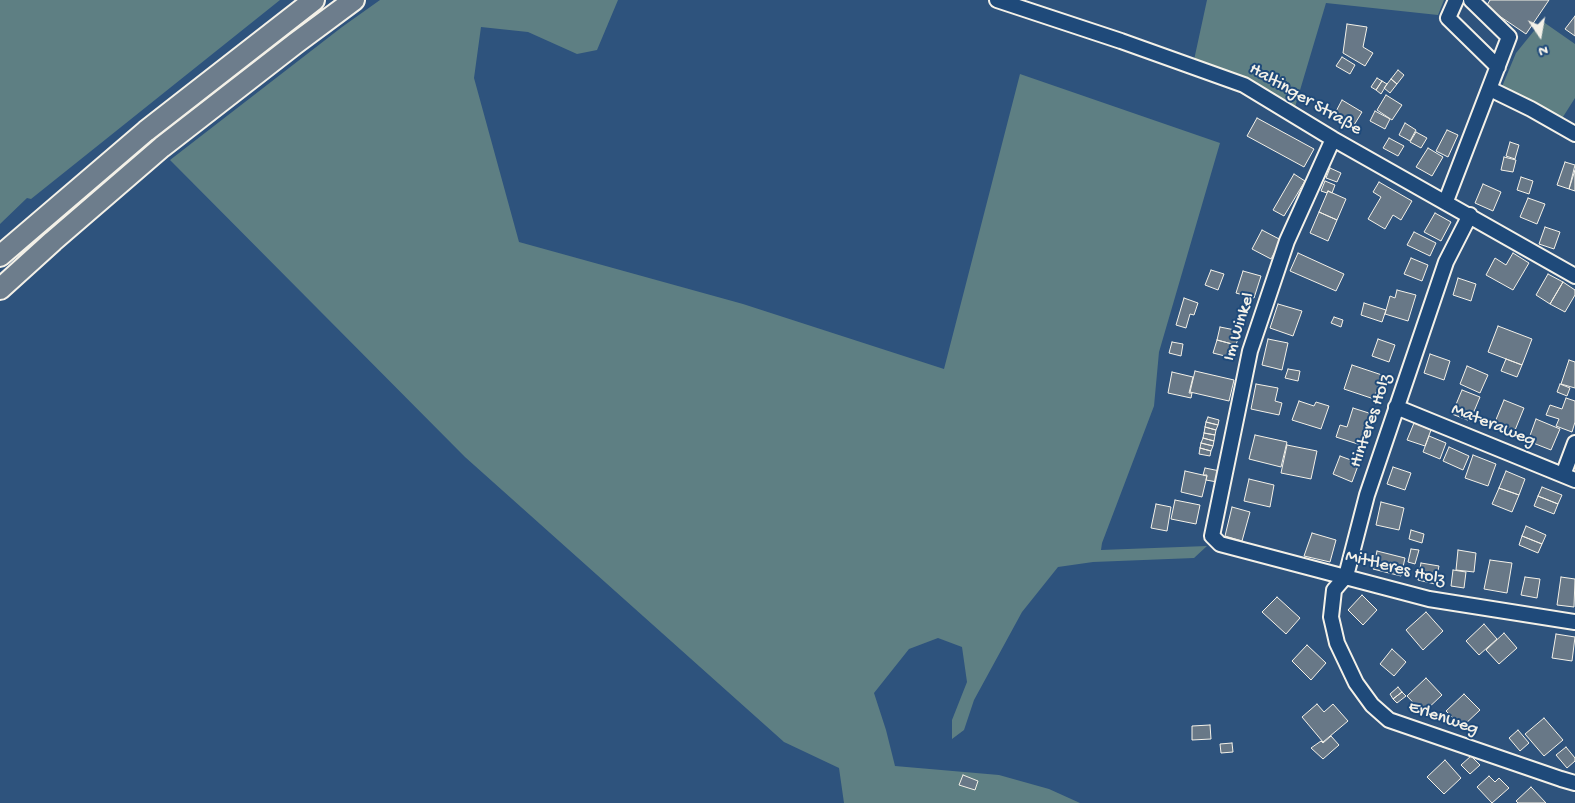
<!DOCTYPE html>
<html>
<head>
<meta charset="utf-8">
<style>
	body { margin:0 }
	#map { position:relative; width:1575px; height:803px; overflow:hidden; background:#2e537d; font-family:"Gochi Hand",sans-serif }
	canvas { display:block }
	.north { position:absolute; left:1515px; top:10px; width:50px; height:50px; -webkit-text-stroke:4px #1f4a7a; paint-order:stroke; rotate:168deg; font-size:14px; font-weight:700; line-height:20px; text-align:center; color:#f4f1e8 }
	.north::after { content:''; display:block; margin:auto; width:18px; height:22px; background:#f4f1e8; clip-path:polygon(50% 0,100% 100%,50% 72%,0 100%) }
</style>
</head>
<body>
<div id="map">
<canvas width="1575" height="803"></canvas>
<div class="north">N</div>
</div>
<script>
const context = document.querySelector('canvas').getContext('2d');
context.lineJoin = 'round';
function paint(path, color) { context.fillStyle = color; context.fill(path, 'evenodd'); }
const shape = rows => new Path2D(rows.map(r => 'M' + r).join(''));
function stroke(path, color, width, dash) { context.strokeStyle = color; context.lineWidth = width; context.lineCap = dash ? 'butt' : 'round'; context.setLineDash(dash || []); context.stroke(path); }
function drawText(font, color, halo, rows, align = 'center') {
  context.font = font + ' "Gochi Hand",sans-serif'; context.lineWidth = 4; context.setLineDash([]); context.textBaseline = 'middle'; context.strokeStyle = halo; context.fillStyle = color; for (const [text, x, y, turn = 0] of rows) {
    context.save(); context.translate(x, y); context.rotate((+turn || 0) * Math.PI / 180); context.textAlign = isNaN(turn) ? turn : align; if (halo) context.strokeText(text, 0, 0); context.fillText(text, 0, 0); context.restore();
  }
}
paint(shape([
	[0,0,280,0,31,199,27,198,0,224],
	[380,0,618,0,597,50,577,54,528,32,481,27,474,78,519,242,743,304,944,369,1020,74,1220,143,1159,352,1154,406,1102,543,1101,550,1207,546,1194,558,1093,562,1058,567,1022,612,974,700,964,730,952,739,952,720,967,682,962,647,938,638,909,649,874,693,886,730,895,766,999,775,1049,789,1080,803,844,803,839,768,784,742,465,457,170,160,342,27],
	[1207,0,1444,0,1438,15,1326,3,1295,107,1249,82,1194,60],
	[1542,21,1575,44,1575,98,1561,120,1501,89,1516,53]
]), '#5e7f83');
const building = shape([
	[1490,0,1549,0,1526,34,1486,7,1490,0],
	[1575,16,1575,36,1565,29,1575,16],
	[1347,24,1367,27,1363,47,1373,53,1365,66,1343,53,1347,24],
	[1342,57,1355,65,1350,74,1336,66,1342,57],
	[1398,70,1404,75,1397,84,1391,79,1398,70],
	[1377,78,1382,81,1376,90,1371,87,1377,78],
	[1391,79,1397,84,1390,93,1384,88,1391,79],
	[1382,81,1387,84,1381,94,1376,90,1382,81],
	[1386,95,1402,105,1392,120,1377,110,1386,95],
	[1342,100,1362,112,1351,130,1332,119,1342,100],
	[1375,111,1390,119,1385,129,1370,121,1375,111],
	[1257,118,1314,149,1304,167,1247,136,1257,118],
	[1405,123,1416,130,1410,141,1399,135,1405,123],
	[1447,130,1458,135,1448,157,1436,151,1447,130],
	[1416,132,1427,138,1421,148,1410,142,1416,132],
	[1389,138,1404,146,1398,156,1383,148,1389,138],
	[1510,142,1519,145,1515,159,1506,156,1510,142],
	[1428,148,1443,157,1432,176,1416,167,1428,148],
	[1504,157,1516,160,1513,172,1501,170,1504,157],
	[1565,162,1575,165,1569,189,1557,185,1565,162],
	[1330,168,1341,173,1337,182,1326,178,1330,168],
	[1575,170,1575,191,1569,189,1575,170],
	[1294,174,1305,181,1284,216,1273,210,1294,174],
	[1521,177,1533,181,1529,194,1517,190,1521,177],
	[1325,181,1335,185,1332,193,1328,191,1327,193,1321,191,1325,181],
	[1379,182,1412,201,1401,220,1393,215,1385,229,1368,219,1381,197,1373,192,1379,182],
	[1483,184,1501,192,1493,211,1475,203,1483,184],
	[1328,191,1346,199,1337,220,1319,212,1328,191],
	[1528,198,1545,204,1537,224,1520,217,1528,198],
	[1319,212,1337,220,1328,241,1310,233,1319,212],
	[1435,213,1451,222,1441,241,1424,232,1435,213],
	[1545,227,1560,232,1554,249,1539,244,1545,227],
	[1262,230,1281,240,1271,259,1252,249,1262,230],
	[1414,232,1436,243,1430,256,1407,245,1414,232],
	[1298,253,1344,274,1336,291,1290,271,1298,253],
	[1513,253,1529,263,1513,290,1486,275,1495,258,1506,265,1513,253],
	[1411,258,1428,265,1422,281,1404,274,1411,258],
	[1211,270,1224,274,1218,290,1205,285,1211,270],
	[1243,271,1261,276,1254,298,1236,293,1243,271],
	[1548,274,1563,282,1550,304,1536,295,1548,274],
	[1458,278,1476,284,1471,301,1453,295,1458,278],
	[1563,282,1575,290,1575,295,1565,312,1550,304,1563,282],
	[1397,290,1416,295,1408,321,1385,314,1390,296,1395,298,1397,290],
	[1184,298,1198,303,1194,315,1190,314,1186,328,1176,325,1184,298],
	[1364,303,1386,310,1382,322,1361,315,1364,303],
	[1278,304,1302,311,1293,336,1270,328,1278,304],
	[1334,317,1343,320,1341,327,1331,323,1334,317],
	[1498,326,1532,339,1522,365,1488,352,1498,326],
	[1220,327,1240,331,1236,345,1217,340,1220,327],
	[1268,339,1288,343,1282,370,1262,365,1268,339],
	[1378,339,1395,345,1389,362,1372,356,1378,339],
	[1217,340,1236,345,1233,358,1213,353,1217,340],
	[1172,342,1183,344,1181,356,1169,353,1172,342],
	[1430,354,1450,361,1444,380,1424,373,1430,354],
	[1506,359,1522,365,1517,377,1501,371,1506,359],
	[1569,360,1575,362,1575,388,1561,384,1569,360],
	[1352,365,1382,375,1374,399,1344,389,1352,365],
	[1467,366,1488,375,1480,393,1460,384,1467,366],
	[1288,369,1300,371,1298,381,1285,378,1288,369],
	[1195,371,1234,380,1229,401,1190,392,1195,371],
	[1172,372,1193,377,1189,393,1192,393,1191,398,1168,393,1172,372],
	[1256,384,1278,388,1275,401,1282,403,1279,415,1251,409,1256,384],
	[1560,384,1570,388,1567,396,1557,392,1560,384],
	[1462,390,1480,397,1470,421,1452,414,1462,390],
	[1566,398,1575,401,1575,422,1572,432,1556,426,1559,419,1546,415,1550,405,1562,409,1566,398],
	[1504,400,1524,408,1513,435,1493,427,1504,400],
	[1299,401,1314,406,1316,402,1329,406,1321,429,1292,420,1299,401],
	[1353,408,1372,414,1368,427,1370,428,1364,446,1336,437,1340,425,1347,427,1353,408],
	[1208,417,1219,420,1218,425,1206,422,1208,417],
	[1536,419,1560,429,1551,450,1528,441,1536,419],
	[1206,422,1218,425,1216,430,1205,427,1206,422],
	[1414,423,1431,430,1425,446,1407,440,1414,423],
	[1205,427,1216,430,1215,435,1204,433,1205,427],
	[1204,433,1215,435,1214,441,1203,438,1204,433],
	[1255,435,1287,442,1281,467,1249,459,1255,435],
	[1429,436,1446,443,1440,459,1423,452,1429,436],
	[1203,438,1214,441,1213,446,1201,443,1203,438],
	[1201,443,1213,446,1211,451,1200,448,1201,443],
	[1287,445,1317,451,1311,479,1281,473,1287,445],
	[1449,447,1469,456,1463,470,1443,461,1449,447],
	[1200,448,1211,451,1210,456,1199,454,1200,448],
	[1473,455,1496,464,1488,486,1465,478,1473,455],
	[1340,456,1359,463,1352,482,1333,474,1340,456],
	[1393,467,1411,473,1405,490,1387,484,1393,467],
	[1205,468,1220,471,1217,482,1206,480,1207,475,1203,475,1205,468],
	[1185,471,1207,476,1202,497,1181,492,1185,471],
	[1506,471,1525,479,1519,495,1499,488,1506,471],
	[1249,479,1274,485,1270,507,1244,501,1249,479],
	[1542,487,1562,495,1558,504,1538,496,1542,487],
	[1499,488,1519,495,1512,512,1492,504,1499,488],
	[1538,496,1558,504,1554,514,1534,506,1538,496],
	[1175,500,1200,505,1196,524,1171,519,1175,500],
	[1381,502,1404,508,1399,530,1376,525,1381,502],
	[1156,504,1171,507,1167,531,1151,528,1156,504],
	[1232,507,1250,512,1242,541,1225,536,1232,507],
	[1526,526,1546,535,1542,544,1522,536,1526,526],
	[1411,530,1424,534,1422,543,1409,539,1411,530],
	[1312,533,1336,540,1330,562,1304,556,1312,533],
	[1522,536,1542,544,1538,553,1519,545,1522,536],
	[1411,549,1419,550,1415,564,1408,562,1411,549],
	[1458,550,1476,553,1474,572,1456,570,1458,550],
	[1377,551,1405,558,1401,576,1373,569,1377,551],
	[1490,560,1512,563,1507,593,1484,589,1490,560],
	[1421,563,1439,566,1435,584,1418,580,1421,563],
	[1453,570,1466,572,1464,588,1451,586,1453,570],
	[1525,577,1540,579,1537,598,1521,595,1525,577],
	[1561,577,1575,579,1574,607,1557,605,1561,577],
	[1362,595,1377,610,1363,625,1348,610,1362,595],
	[1277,597,1300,618,1286,634,1262,612,1277,597],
	[1426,612,1443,631,1423,650,1406,630,1426,612],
	[1484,624,1497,639,1479,655,1466,641,1484,624],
	[1504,633,1517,648,1499,664,1486,650,1504,633],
	[1556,634,1575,637,1572,661,1552,658,1556,634],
	[1307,645,1326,663,1311,680,1292,661,1307,645],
	[1392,649,1406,662,1394,676,1380,664,1392,649],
	[1426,678,1442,695,1423,713,1407,696,1426,678],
	[1398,687,1402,692,1393,699,1390,694,1398,687],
	[1402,692,1406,696,1397,703,1393,699,1402,692],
	[1464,694,1480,710,1462,727,1446,711,1464,694],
	[1317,704,1324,712,1333,704,1348,721,1323,742,1302,717,1317,704],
	[1544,718,1563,740,1544,756,1525,734,1544,718],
	[1210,725,1211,739,1192,740,1192,726,1210,725],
	[1518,730,1529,743,1520,751,1509,738,1518,730],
	[1331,736,1339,745,1323,759,1311,748,1321,741,1323,743,1331,736],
	[1232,743,1233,752,1221,753,1220,744,1232,743],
	[1566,747,1575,758,1575,761,1567,768,1556,755,1566,747],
	[1471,756,1480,765,1470,774,1461,765,1471,756],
	[1445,760,1461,778,1444,794,1427,777,1445,760],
	[963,775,978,781,975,790,959,785,963,775],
	[1489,776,1495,782,1499,778,1509,788,1492,803,1477,787,1489,776],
	[1531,787,1546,803,1518,803,1516,801,1531,787]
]);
paint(building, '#687887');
stroke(building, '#f4f1e8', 1);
const minor = shape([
	[997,0,1121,41,1244,85,1333,139,1575,276],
	[1456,0,1448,18,1498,67],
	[1490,89,1531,109,1575,134],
	[1333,139,1287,241,1250,351,1212,536,1220,544,1429,599,1575,622],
	[1446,201,1509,37,1471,0],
	[1470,215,1446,262,1367,495,1346,576,1334,590,1331,617,1337,643,1356,683,1372,705,1389,720,1561,779,1575,783],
	[1396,407,1575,480],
	[1563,475,1575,443]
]);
const highway = shape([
	[0,256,146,131,314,0],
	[0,289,53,241,162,147,296,43,354,0]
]);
stroke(minor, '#f4f1e8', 18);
stroke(highway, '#f4f1e8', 24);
stroke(minor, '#1f4a7a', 14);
stroke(highway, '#6d7d8c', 20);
drawText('18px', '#f4f1e8', '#1f4a7a', [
	["Haltinger Straße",1305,100,30],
	["Im Winkel",1240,327,-73],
	["Hinteres Holz",1372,421,-71],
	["Materaweg",1493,426,22],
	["Mittleres Holz",1395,569,14],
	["Erlenweg",1443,719,19]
]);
</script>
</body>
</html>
